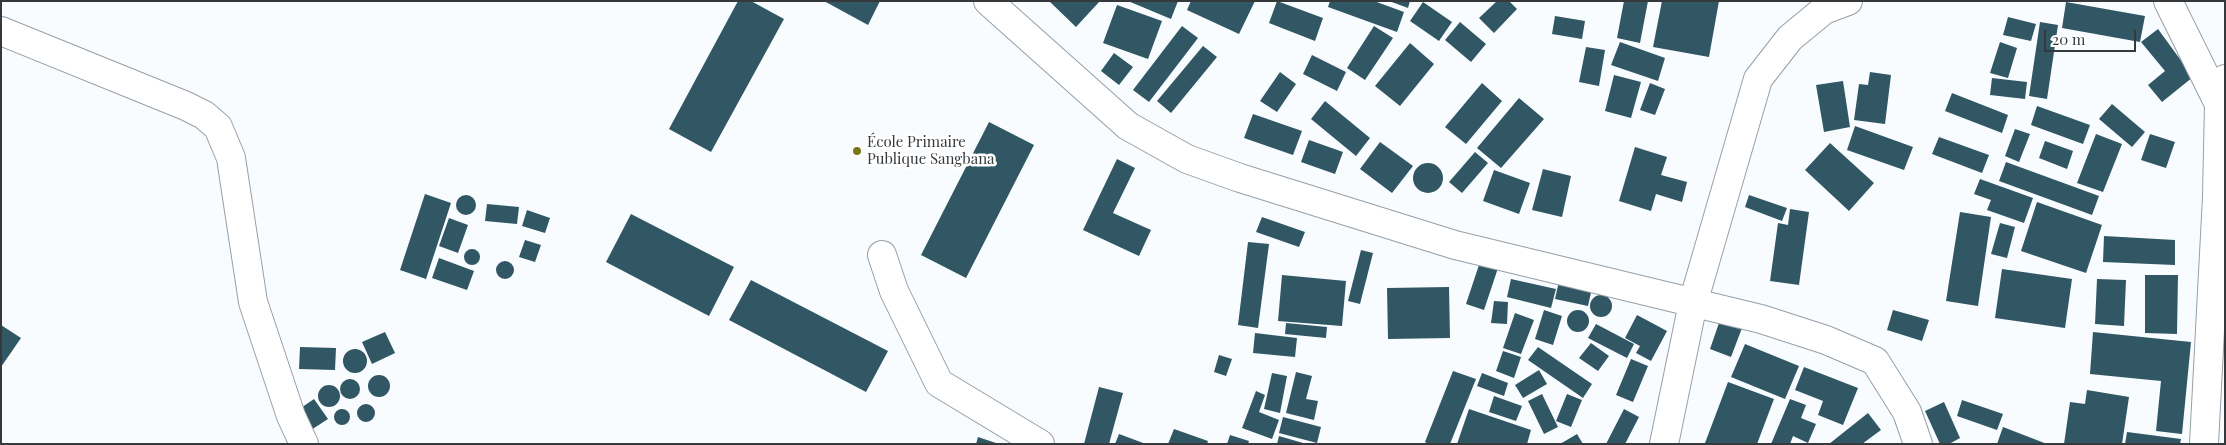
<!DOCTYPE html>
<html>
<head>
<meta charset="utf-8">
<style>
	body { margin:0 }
	#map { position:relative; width:2226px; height:445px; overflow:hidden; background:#f8fcff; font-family:"Playfair Display",serif }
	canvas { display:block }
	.frame { position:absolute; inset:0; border:2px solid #36393c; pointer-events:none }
	.scale { position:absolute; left:2044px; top:30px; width:92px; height:22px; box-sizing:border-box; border:2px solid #36393c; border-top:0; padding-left:6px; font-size:15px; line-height:18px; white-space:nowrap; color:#36393c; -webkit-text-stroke:4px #fff; paint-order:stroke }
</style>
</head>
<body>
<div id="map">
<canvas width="2226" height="445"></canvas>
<div class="frame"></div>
<div class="scale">20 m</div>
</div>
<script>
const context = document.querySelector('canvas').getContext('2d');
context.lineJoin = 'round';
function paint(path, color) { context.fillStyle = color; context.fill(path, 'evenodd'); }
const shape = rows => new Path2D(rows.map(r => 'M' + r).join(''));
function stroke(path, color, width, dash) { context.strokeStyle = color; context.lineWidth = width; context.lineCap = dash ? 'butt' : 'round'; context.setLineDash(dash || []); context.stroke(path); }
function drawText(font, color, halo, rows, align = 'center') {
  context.font = font + ' "Playfair Display",serif'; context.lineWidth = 5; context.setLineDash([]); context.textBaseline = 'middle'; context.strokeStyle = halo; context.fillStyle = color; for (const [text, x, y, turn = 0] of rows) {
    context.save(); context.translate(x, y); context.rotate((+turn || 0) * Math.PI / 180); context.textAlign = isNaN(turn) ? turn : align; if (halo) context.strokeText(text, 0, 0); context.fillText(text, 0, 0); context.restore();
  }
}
paint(shape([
	[738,1,751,1,784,19,711,152,669,129],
	[824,1,880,1,868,25],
	[1049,1,1100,1,1076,27],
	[1128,1,1178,1,1171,19],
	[1191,1,1255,1,1239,34,1187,10],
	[1277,1,1323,18,1315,41,1269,23],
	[1330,1,1374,1,1404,12,1397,32,1328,7],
	[1389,1,1410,1,1408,8],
	[1497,1,1509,1,1517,9,1494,33,1479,18],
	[1624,1,1648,1,1640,43,1617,38],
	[1662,1,1719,1,1709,57,1653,47],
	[1423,2,1452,22,1439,41,1410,21],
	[2066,2,2145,16,2140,42,2062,28],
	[1117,5,1162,21,1148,59,1103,43],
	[1555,16,1585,21,1582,39,1552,34],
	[2008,17,2036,24,2031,41,2003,35],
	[1460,22,1486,44,1471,62,1445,40],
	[2040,22,2058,25,2047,99,2029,96],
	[1182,26,1198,38,1149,102,1133,90],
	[1374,26,1393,38,1365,80,1347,68],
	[2158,29,2193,77,2162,102,2148,85,2165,71,2141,42],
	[1620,42,1665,58,1658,81,1611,65],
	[2000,42,2017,48,2008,78,1990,73],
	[1410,43,1434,64,1400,106,1375,86],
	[1203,46,1217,57,1171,113,1157,101],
	[1586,47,1605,50,1599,86,1579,82],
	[1114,53,1133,67,1119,85,1101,71],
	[1312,55,1346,72,1337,91,1303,74],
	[1280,72,1296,84,1277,112,1260,101],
	[1870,72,1891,75,1885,124,1854,120,1859,84,1868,85],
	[1614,75,1641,82,1631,118,1605,111],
	[1992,78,2027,82,2025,99,1990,95],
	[1843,81,1850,127,1824,132,1816,85],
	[1482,83,1502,101,1466,144,1445,127],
	[1650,83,1665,89,1655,115,1640,110],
	[1952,93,2008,115,2002,133,1945,111],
	[1519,98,1544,119,1501,168,1477,148],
	[1325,101,1370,138,1356,156,1311,119],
	[2112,104,2145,132,2132,147,2099,119],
	[2037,106,2090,125,2083,144,2031,125],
	[1253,114,1302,131,1293,155,1244,138],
	[989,122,1034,145,966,278,921,255],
	[1855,126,1913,147,1904,170,1847,150],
	[2015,129,2030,134,2019,162,2005,156],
	[2096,134,2122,144,2103,192,2077,183],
	[2150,134,2175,142,2166,168,2141,160],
	[1939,137,1989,155,1982,173,1932,154],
	[1309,140,1343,152,1335,174,1301,162],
	[2045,141,2073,151,2067,169,2039,158],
	[1380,142,1413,166,1392,193,1360,169],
	[1830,143,1874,183,1849,211,1805,170],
	[1635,147,1667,157,1661,175,1687,182,1682,202,1656,194,1651,211,1619,201],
	[1475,152,1488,163,1462,193,1449,182],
	[1117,159,1135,168,1113,213,1151,230,1139,256,1083,230],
	[2006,162,2099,196,2092,215,1999,181],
	'1413 178a15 15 0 1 1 30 0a15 15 0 1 1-30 0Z',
	[1543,169,1571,176,1562,217,1532,210],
	[1494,170,1530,183,1519,214,1483,201],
	[1980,179,2033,198,2024,223,1987,210,1991,200,1974,194],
	[425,194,451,203,426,279,400,270],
	'456 205a10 10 0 1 1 20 0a10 10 0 1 1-20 0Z',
	[1749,195,1787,208,1782,221,1745,207],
	[2037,202,2102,225,2086,273,2021,251],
	[487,204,519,207,517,224,485,221],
	[1790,209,1809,212,1799,285,1770,281,1778,223,1788,225],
	[527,210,550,218,545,233,522,226],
	[1960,212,1991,217,1978,306,1946,301],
	[631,214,734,267,709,316,606,262],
	[1262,217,1305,232,1299,247,1256,232],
	[449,218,468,225,458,253,439,246],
	[2000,223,2015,227,2007,258,1991,254],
	[2104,236,2175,240,2175,265,2103,262],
	[525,240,541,245,535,262,519,257],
	[1248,242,1269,244,1258,328,1238,325],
	'464 257a8 8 0 1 1 16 0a8 8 0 1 1-16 0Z',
	[1361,250,1373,253,1360,304,1348,301],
	[439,258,474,271,467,290,432,278],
	'496 270a9 9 0 1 1 18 0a9 9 0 1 1-18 0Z',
	[1480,262,1498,268,1484,310,1466,304],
	[2002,269,2072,279,2065,328,1995,318],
	[1282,275,1346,281,1342,326,1278,321],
	[2145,275,2178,275,2177,334,2145,333],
	[1511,279,1556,289,1551,308,1507,297],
	[2097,279,2126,280,2124,326,2095,324],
	[751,280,888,351,866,392,729,320],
	[1559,281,1592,288,1588,306,1555,299],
	[1449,287,1450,338,1388,339,1387,288],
	'1590 306a11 11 0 1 1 22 0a11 11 0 1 1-22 0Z',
	[1494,301,1508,302,1507,324,1491,323],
	[1544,310,1562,316,1553,345,1535,339],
	[1893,310,1929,320,1922,341,1887,330],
	'1567 321a11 11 0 1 1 22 0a11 11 0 1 1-22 0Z',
	[1515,313,1534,320,1521,354,1503,348],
	[1637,315,1667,331,1651,361,1636,353,1640,346,1625,338],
	[1720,320,1742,328,1731,357,1710,349],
	[1286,323,1327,327,1326,338,1285,334],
	[1596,324,1634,344,1627,358,1588,338],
	[1,325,21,338,1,367],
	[385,332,395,353,372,364,362,342],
	[2093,332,2191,342,2182,434,2156,431,2161,381,2090,374],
	[1255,333,1297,338,1295,357,1253,353],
	[1591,343,1609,356,1598,371,1579,358],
	[1745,344,1799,366,1785,399,1731,377],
	[300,347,336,348,335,370,299,369],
	[1538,347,1592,384,1583,398,1528,360],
	'343 361a12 12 0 1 1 24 0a12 12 0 1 1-24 0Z',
	[1503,351,1521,357,1514,378,1496,371],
	[1219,355,1232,359,1226,376,1214,372],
	[1631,359,1648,366,1633,402,1616,395],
	[1804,367,1858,388,1843,425,1818,415,1823,401,1795,390],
	[1539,370,1547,384,1523,398,1515,385],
	[1453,371,1476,379,1450,444,1428,444,1425,442],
	[1296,372,1312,376,1306,399,1318,401,1314,420,1286,413],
	[1272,373,1287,376,1280,413,1264,409],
	[1482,373,1508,383,1504,396,1477,386],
	'368 386a11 11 0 1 1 22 0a11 11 0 1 1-22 0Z',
	'340 389a10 10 0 1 1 20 0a10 10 0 1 1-20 0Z',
	[1728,382,1774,399,1757,444,1705,443],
	'318 396a11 11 0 1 1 22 0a11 11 0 1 1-22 0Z',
	[1099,387,1123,393,1109,444,1084,444],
	[2087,390,2129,397,2122,444,2064,444,2070,402,2085,404],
	[1256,391,1265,395,1259,412,1279,420,1272,439,1242,428],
	[1542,394,1558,427,1544,434,1528,401],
	[1567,394,1582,400,1571,427,1556,421],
	[1494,396,1522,406,1516,421,1489,412],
	[314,399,328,419,311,430,298,410],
	[1790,399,1806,405,1801,418,1816,424,1808,443,1793,436,1790,444,1771,444],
	[1962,400,2003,414,1997,430,1957,416],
	[1944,402,1960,438,1949,444,1940,444,1925,411],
	'357 413a9 9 0 1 1 18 0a9 9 0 1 1-18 0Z',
	[1469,409,1531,430,1527,444,1457,444],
	[1624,409,1639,417,1625,444,1606,444],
	'334 417a8 8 0 1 1 16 0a8 8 0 1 1-16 0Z',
	[1868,413,1881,430,1862,444,1829,444],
	[1283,417,1321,427,1317,443,1279,433],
	[2003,427,2047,444,1997,444],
	[1174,429,1208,441,1207,444,1168,444],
	[2127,432,2181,439,2180,444,2125,444],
	[1119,434,1146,444,1115,444],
	[1577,434,1583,444,1560,444],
	[1230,435,1249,441,1248,444,1227,444],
	[1279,436,1303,443,1303,444,1277,444],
	[978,437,996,443,996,444,976,444]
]), '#305763');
const minor = shape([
	[988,1,1128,126,1187,159,1240,178,1455,245,1761,319,1826,340,1875,361,1907,412,1918,444],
	[2168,1,2219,104],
	[1,31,186,106,204,115,218,127,231,158,253,302,291,416,304,444],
	[882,255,894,291,939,383,1040,444],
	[1664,444,1693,303,1758,79,1790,38,1824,10,1848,1],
	[2204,444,2217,197,2219,104,2225,79]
]);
stroke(minor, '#979fa7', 30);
stroke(minor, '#fff', 28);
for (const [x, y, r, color] of [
	[857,151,5,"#76771e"]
]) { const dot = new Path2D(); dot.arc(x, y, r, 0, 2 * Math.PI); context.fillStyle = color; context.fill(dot); stroke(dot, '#fff', 2); }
drawText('15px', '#36393c', '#fff', [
	["École Primaire",867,142],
	["Publique Sangbana",867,159]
], 'left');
</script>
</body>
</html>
